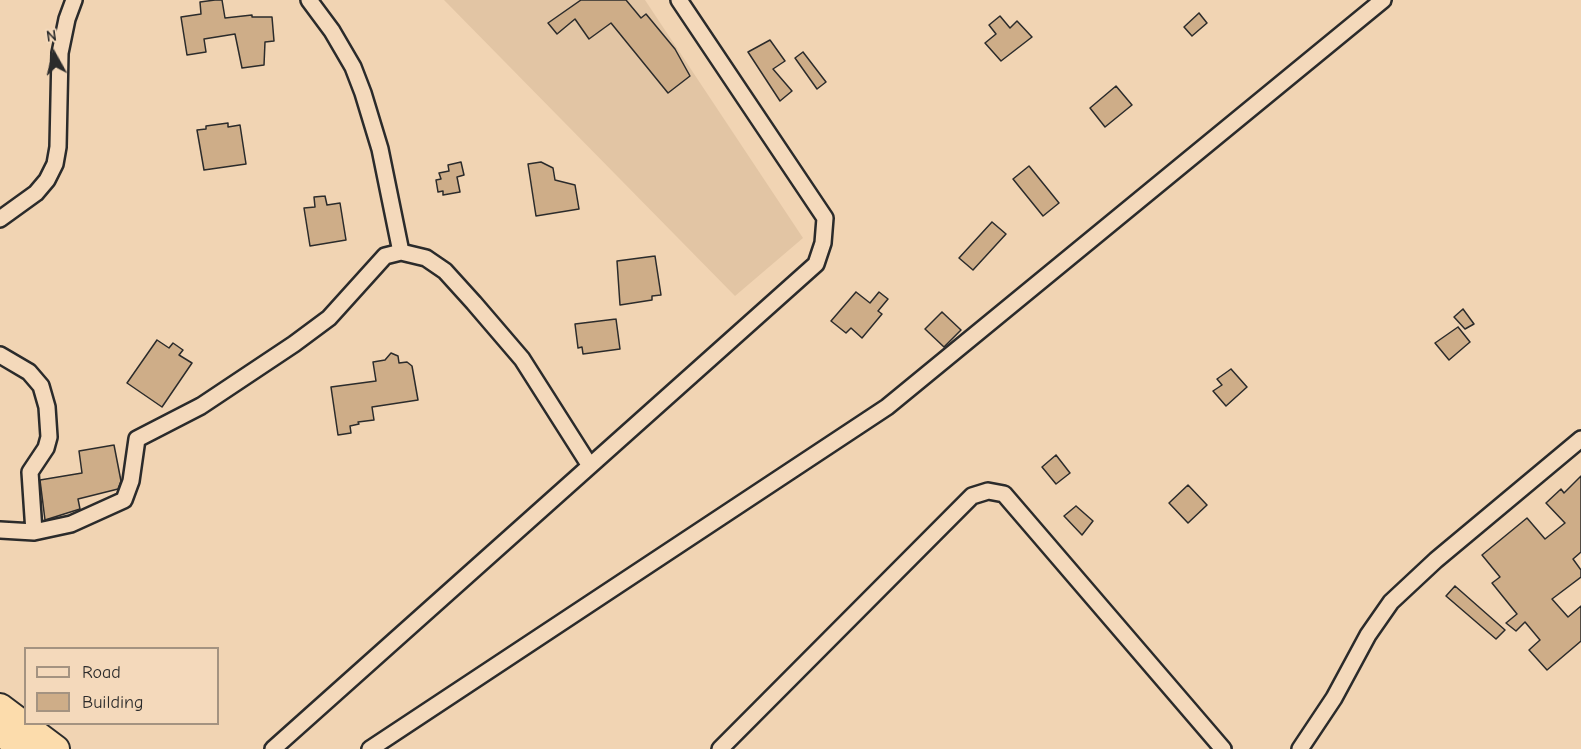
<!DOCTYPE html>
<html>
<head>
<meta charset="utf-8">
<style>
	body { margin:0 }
	#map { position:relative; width:1581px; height:749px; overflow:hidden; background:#f1d4b3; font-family:"Comic Neue",sans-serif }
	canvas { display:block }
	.legend { position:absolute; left:24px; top:647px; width:195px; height:78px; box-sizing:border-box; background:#f4d9bb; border:2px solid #a49381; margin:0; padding:8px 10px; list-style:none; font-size:18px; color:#2b2b2b }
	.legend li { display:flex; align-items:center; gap:12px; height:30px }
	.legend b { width:30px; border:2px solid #a49381 }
	.north { position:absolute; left:24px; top:24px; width:60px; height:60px; -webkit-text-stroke:4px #f4d9bb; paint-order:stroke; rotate:352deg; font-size:16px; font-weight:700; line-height:24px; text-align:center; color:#2b2b2b }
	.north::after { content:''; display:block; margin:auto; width:21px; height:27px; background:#2b2b2b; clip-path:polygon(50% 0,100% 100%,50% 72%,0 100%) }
</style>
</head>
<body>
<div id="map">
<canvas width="1581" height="749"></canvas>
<ul class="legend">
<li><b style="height:8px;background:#f4d9bb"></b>Road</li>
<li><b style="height:16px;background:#cead88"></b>Building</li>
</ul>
<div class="north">N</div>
</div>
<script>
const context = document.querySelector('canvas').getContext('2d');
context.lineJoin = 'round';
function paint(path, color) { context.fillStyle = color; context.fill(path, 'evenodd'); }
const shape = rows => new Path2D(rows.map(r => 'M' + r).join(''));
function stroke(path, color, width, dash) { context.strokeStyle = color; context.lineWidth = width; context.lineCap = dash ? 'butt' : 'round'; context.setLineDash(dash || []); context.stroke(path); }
paint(shape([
	[444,0,645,0,803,238,735,296]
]), '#e2c5a4');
const building = shape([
	[215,0,222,0,225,18,252,15,252,17,272,17,274,41,265,42,264,65,242,68,235,34,204,39,206,52,187,55,181,17,201,14,200,2,215,0],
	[581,0,626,0,641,18,646,14,675,49,690,76,668,93,611,23,589,39,575,19,557,34,548,23,581,0],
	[1199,13,1207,23,1192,36,1184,27,1199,13],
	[1000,16,1010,28,1017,21,1032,37,1001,61,985,43,996,34,989,25,1000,16],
	[770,40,785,61,773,69,792,91,780,101,748,52,770,40],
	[803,52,826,82,817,89,795,58,803,52],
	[1116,86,1132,105,1105,127,1090,108,1116,86],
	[228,123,228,127,240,125,246,164,204,170,197,130,206,129,206,126,228,123],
	[461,162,464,175,457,177,460,192,443,195,443,191,438,192,436,180,441,179,439,173,449,171,448,165,461,162],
	[541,162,553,168,555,180,575,185,579,209,536,216,528,164,541,162],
	[1029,166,1059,203,1043,216,1013,179,1029,166],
	[325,196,327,205,340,203,346,240,310,246,304,208,315,207,314,197,325,196],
	[992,222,1006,234,973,270,959,258,992,222],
	[655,256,661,295,652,296,652,300,620,305,617,261,655,256],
	[856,292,870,303,879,292,888,299,878,311,882,314,862,338,851,328,846,333,831,321,856,292],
	[1463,309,1474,324,1465,329,1454,317,1463,309],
	[942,312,961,330,944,347,925,329,942,312],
	[616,319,620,349,583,354,582,347,578,348,575,324,616,319],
	[1458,327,1470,342,1449,360,1435,343,1458,327],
	[157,340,169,348,173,343,183,350,179,355,192,363,162,407,127,383,157,340],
	[391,353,398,356,399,363,407,362,412,366,418,400,372,407,374,420,358,422,359,424,350,426,351,433,338,435,331,387,376,381,373,362,385,360,391,353],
	[1231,369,1247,387,1226,406,1213,391,1222,385,1217,379,1231,369],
	[114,445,121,481,118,489,78,499,80,509,45,520,40,480,82,473,79,451,114,445],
	[1056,455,1070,473,1056,484,1042,467,1056,455],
	[1581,476,1581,552,1573,559,1581,570,1581,577,1552,599,1568,617,1581,606,1581,641,1547,670,1529,650,1540,640,1525,622,1516,631,1506,623,1517,614,1492,583,1500,577,1482,555,1527,518,1545,539,1565,523,1546,503,1561,489,1564,493,1581,476],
	[1188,485,1207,505,1188,523,1169,503,1188,485],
	[1076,506,1093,521,1082,535,1064,516,1076,506],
	[1455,586,1505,630,1496,639,1446,596,1455,586]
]);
paint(building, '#cead88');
stroke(building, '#2b2b2b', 1.5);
const minor = shape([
	[309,0,332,31,353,67,363,93,380,149,401,252],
	[0,219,36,193,47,180,55,164,58,147,60,53,67,19,74,0],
	[0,355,29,372,41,386,47,407,49,437,46,448,30,472,34,532],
	[0,530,34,532,71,524,124,500,131,481,137,439,201,406,294,344,329,318,385,256,401,252,426,258,445,271,474,303,522,359,590,466],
	[273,749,816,264,823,243,825,218,679,0],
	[370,749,887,407,1383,0],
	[720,749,972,496,988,491,1004,494,1223,749],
	[1300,749,1334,698,1368,635,1391,602,1436,560,1581,439]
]);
const trunk = shape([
	[0,707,56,749],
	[0,732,23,749]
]);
stroke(minor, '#2b2b2b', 20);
stroke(trunk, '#2b2b2b', 30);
stroke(minor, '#f4d9bb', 15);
stroke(trunk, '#fcdcac', 26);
</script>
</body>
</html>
